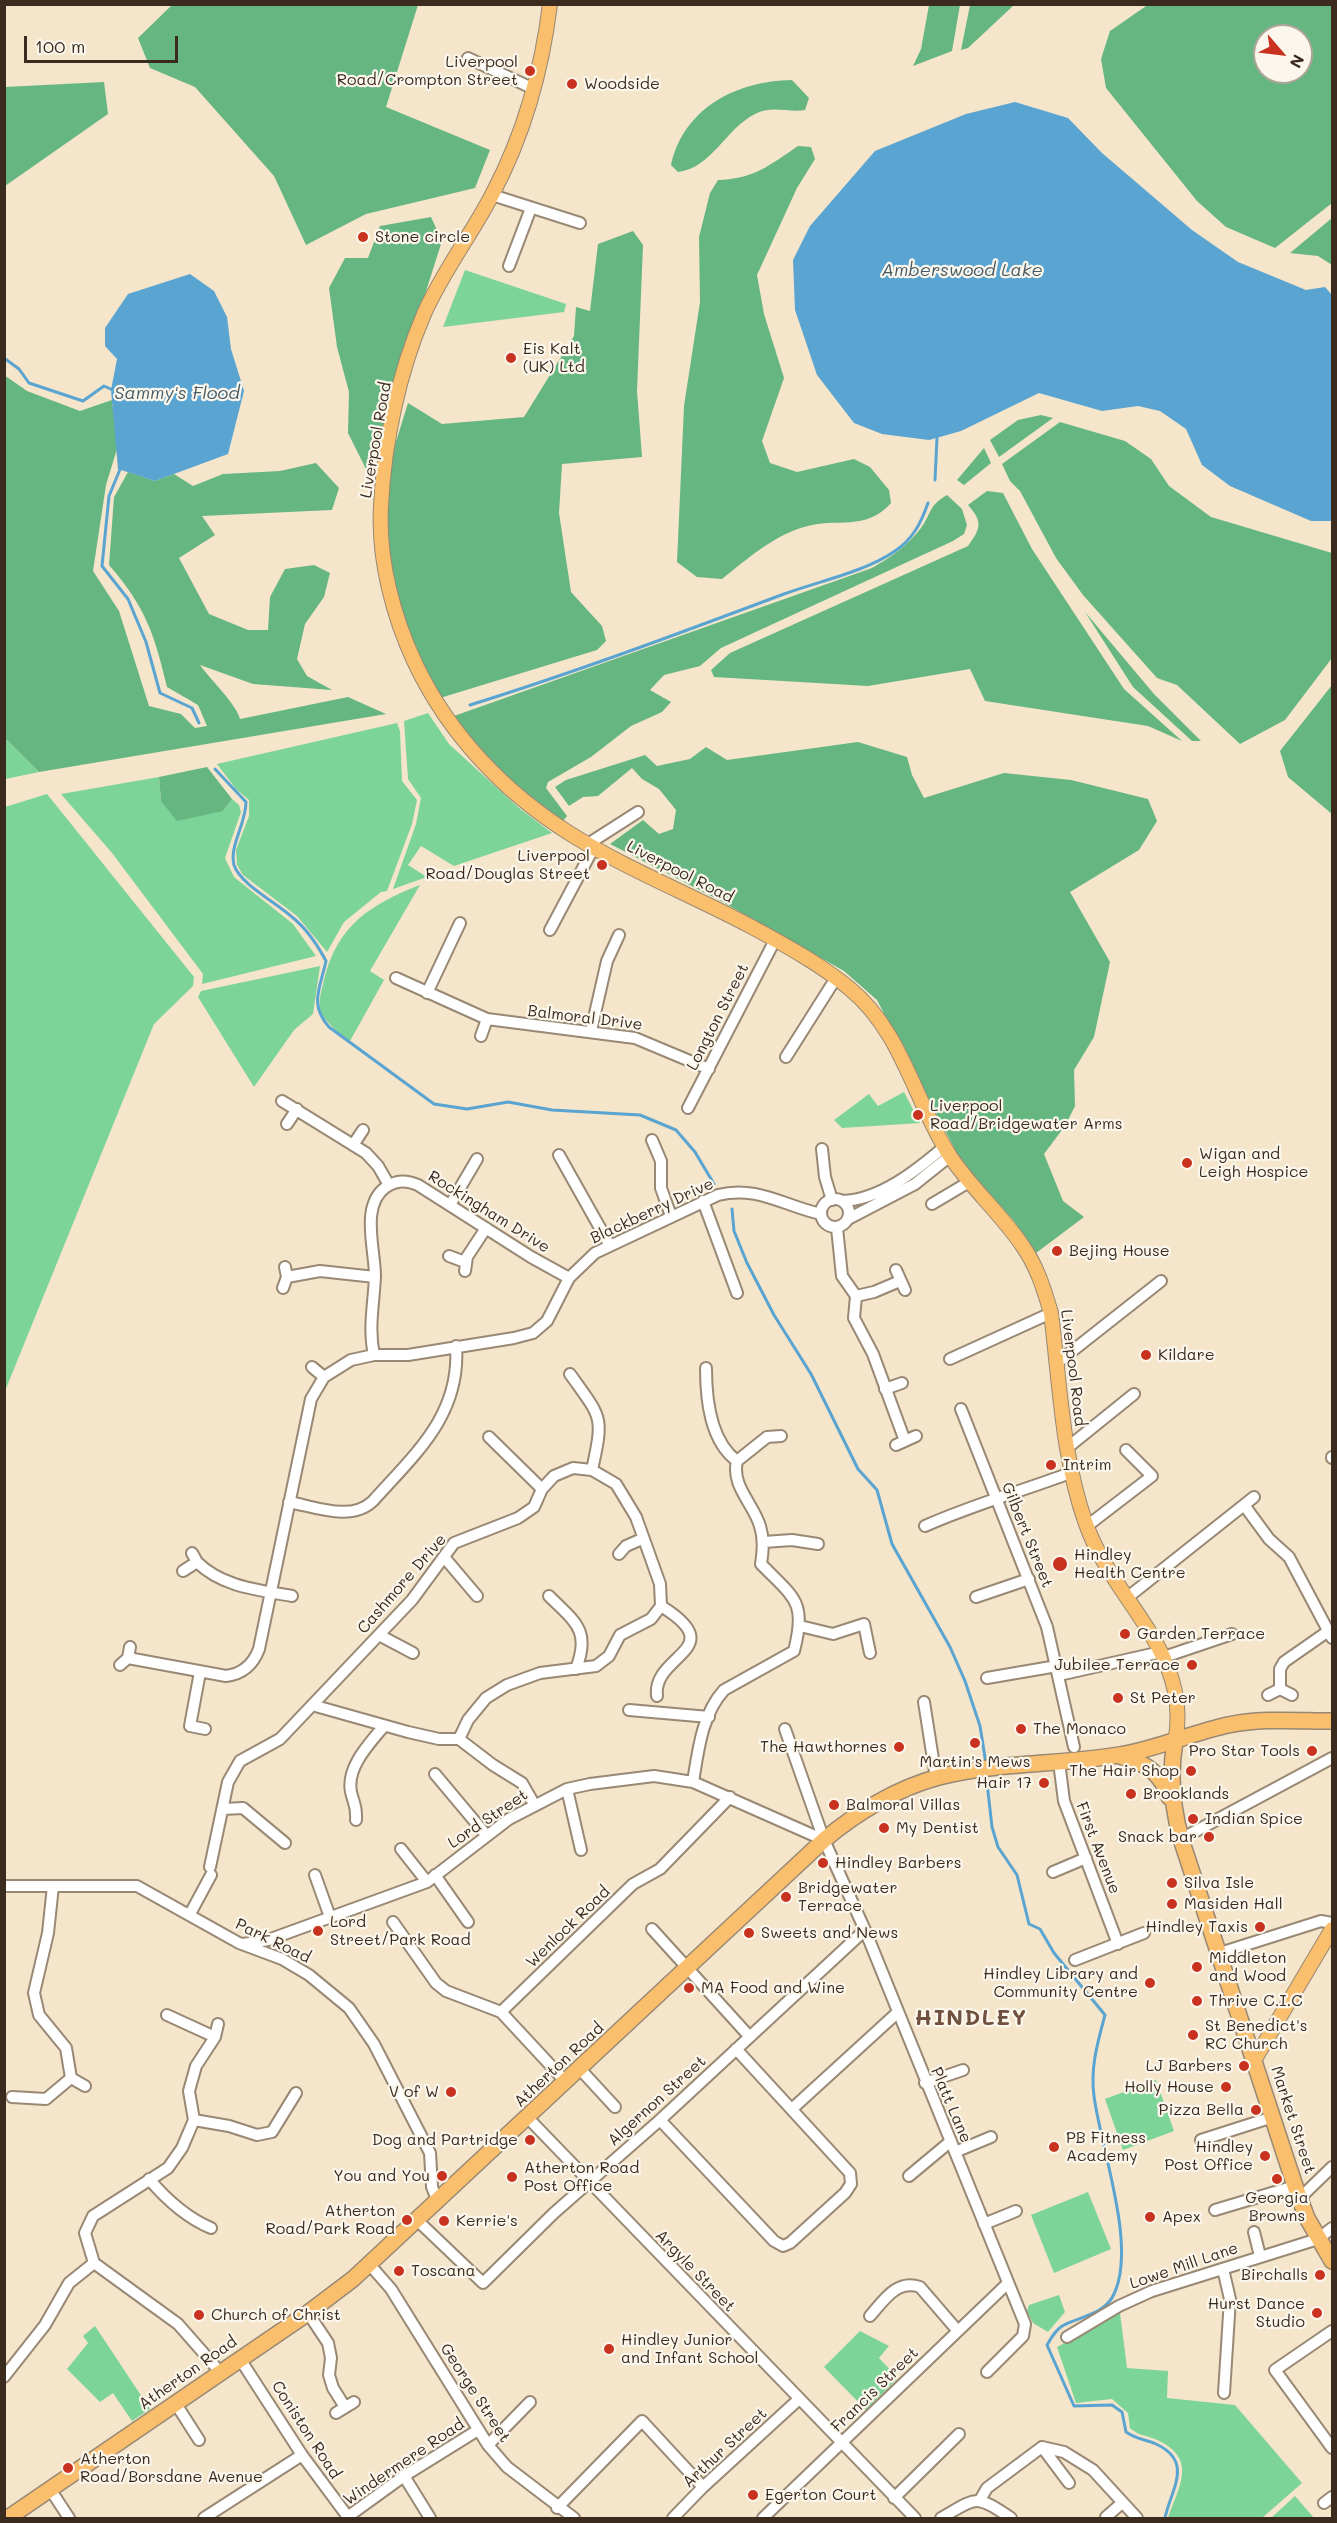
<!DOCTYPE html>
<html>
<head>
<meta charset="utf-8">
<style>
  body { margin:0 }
  #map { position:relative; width:1337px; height:2523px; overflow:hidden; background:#f4e5cb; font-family:Mali,sans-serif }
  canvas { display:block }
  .frame { position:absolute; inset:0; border:6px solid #3b2a1e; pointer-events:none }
  .north { position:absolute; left:1253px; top:24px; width:60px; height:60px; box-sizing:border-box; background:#fbf7ec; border:2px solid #aea59a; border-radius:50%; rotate:118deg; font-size:16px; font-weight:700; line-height:24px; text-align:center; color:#3b2a1e }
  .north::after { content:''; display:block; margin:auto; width:21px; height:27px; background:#c8321e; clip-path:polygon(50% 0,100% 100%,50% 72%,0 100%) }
  .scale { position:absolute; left:24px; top:36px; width:154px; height:27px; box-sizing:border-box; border:3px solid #3b2a1e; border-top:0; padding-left:8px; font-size:18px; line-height:21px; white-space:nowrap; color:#3b2a1e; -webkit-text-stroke:4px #fbf7ec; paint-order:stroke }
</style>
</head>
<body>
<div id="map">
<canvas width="1337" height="2523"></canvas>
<div class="frame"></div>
<div class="north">N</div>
<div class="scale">100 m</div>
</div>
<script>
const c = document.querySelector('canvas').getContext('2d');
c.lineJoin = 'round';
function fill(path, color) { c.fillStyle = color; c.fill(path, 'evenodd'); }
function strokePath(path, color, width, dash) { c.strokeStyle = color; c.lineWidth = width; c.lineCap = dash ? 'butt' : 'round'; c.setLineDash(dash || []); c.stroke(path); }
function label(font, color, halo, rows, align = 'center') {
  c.font = font + ' Mali,sans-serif'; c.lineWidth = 4.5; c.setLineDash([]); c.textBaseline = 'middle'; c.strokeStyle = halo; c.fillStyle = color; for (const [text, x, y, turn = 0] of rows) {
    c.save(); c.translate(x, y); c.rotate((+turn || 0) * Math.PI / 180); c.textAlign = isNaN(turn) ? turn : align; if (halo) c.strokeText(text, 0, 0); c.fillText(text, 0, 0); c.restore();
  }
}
const green = new Path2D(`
  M465,270L566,304L564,312L443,327Z
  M428,713L449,744L519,808L552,833L454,866L421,846L408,865L427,877L393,889L416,824L421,798L408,779L404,721Z
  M397,723L400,731L402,781L417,800L412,824L387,891L381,892L344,922L327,952L297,916L243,875L237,865L236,850L249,816V800L236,789L217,764Z
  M5,738L39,772L5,779Z
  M159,777L161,801L223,811L232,799L239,805L241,812L225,858L234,877L293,924L316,956L202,984L203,974L112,853L61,794Z
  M47,794L194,977L193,986L154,1024L5,1391V807Z
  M420,885L370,971L384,980L350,1041C341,1034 326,1024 321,1012C317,1002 322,990 324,980C337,925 371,904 420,885Z
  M320,966L313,1014L294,1030L254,1087L198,997L201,991Z
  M904,1092L920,1123L842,1128L834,1120L869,1094L878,1106Z
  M1156,2080L1174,2131L1123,2150L1105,2099Z
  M1088,2192L1111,2249L1054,2273L1031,2215Z
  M1059,2295L1065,2312L1048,2332L1033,2323L1027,2311L1029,2305Z
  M1120,2313L1127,2368L1168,2371L1167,2398L1235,2405L1302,2483L1262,2518H1168C1179,2486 1199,2458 1155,2439C1145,2435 1139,2436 1130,2428L1128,2413L1112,2399L1076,2403L1057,2347Z
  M95,2326L150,2409L132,2421L113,2393L100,2402L67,2369L88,2343L83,2336Z
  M860,2331L889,2346L879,2358L898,2378L866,2410L824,2367Z
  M1295,2496L1314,2518H1271Z`);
const forest = new Path2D(`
  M173,4L418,5L386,107L490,150L475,188L366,214L306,245L274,176L195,87L150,68L138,38Z
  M1149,4L1332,5V203L1275,248L1226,227L1197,201L1106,88L1101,59L1110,31ZM1265,36H1301V72H1265Z
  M929,5H960L952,51L913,66L921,49Z
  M970,5H1014L968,48L961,50Z
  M792,80L809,98L805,110C788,113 772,105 755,114C725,129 712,168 678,172L671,165C684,108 736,81 792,80Z
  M104,82L108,114L5,186V87Z
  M798,146L811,147L815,159L797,188L757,275L764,314L784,378L762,441L770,463L797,472L854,459L870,467L889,490L891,503C865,532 837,517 804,527C773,536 747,559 722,579L697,577L677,562L684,406L700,302L699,237L710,193L718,180C754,179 770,165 798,146Z
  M431,217L442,241L368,473L348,433L349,392L337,347L329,288L345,258H368L380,226Z
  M1332,218V265L1318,256L1290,253Z
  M633,231L643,245L637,391L642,457L562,464L559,513L571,592L602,626L606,641L597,650L440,698L413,645L391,588L385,515L394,448L408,403L442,424L524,417L574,336L576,307L590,311L598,244Z
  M4,375L27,391L80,411L112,400L117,449L106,485L93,571L119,611L149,706L181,714L195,728L207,726L198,705L167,687C154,633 146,608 109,565L114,497L128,472L155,481L174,474L193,486L223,474L280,471L316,463L339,488L332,510L202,516L215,535L179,558L209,614L248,630H268L270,597L285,569L314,565L330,573L324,597L305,624L297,659L307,676L332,690L253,684L200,665C210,679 237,705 240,719L348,697L386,714L39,772L5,738Z
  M1041,415L1053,418L999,457L990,440L1018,420Z
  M1060,422L1125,441L1151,459L1169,486L1211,517L1332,553V658L1285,720L1240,744L1177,685L1157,678L1083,595L1056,558L1020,491L1010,481L1002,464Z
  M984,448L991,463L964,485L957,480Z
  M987,491L1003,493L1032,549L1124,689L1182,741L1148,726L985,701L970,669L868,686L714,677L711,670L730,653L968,546C981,528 983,522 968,505Z
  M947,495L962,509L967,525L964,534L953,541L721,648L700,666L664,675L650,690L671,702L662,712L631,726L591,757L548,782L546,788L567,816L563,821C523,794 481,756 454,716L872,568C891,557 907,546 921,528C932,513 928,506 947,495Z
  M1085,612L1154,694L1201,741H1192L1133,687Z
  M1332,685V814L1288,777L1280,751Z
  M858,742L907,757L912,775L924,798L1004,773L1071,780L1148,799L1157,821L1139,850L1070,892L1110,962L1094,1037L1074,1070L1075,1106L1065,1126L1044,1154L1063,1201L1084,1217L1036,1253L1014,1221L961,1161L877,1000L844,971L719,900L610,844L643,820L659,834L673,829L676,810L659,789L642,779L632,768L598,796L583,797L569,806L555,787L566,780L645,755L657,766L690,759L706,747L727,760Z
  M207,767L232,799L223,811L177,821L161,801L159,777Z`);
const water = new Path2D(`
  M1015,102L1068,118L1102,153L1192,230L1238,262L1306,290L1325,287L1332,295V521H1311L1230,486L1202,465L1186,429L1160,411L1138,406L1102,411L1039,393L961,431L929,440L882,434L854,423L817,375L795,310L793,260L810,226L875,151L966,114Z
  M190,274L214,291L227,317L231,349L244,391L228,454L155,481L118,469L111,390L117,359L105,346V328L128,294Z`);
const stream = new Path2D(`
  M4,358L19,369L29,383L83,401L104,386L115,391
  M121,467L109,496L102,566L128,599L146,642L160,693L192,708L199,723
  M935,480L937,438
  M470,705C576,672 680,633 784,594C819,581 865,572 895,551C913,539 921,523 928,503
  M215,769L246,802C246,824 229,846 234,865C240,884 277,903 292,917C306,928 318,946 326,961C320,989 309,1004 329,1027L434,1104L467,1109L508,1102L552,1110L640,1115L676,1130L695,1152L714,1184
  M732,1209L734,1231L747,1263L774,1315L811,1374L858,1469L877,1490L892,1544L950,1647L965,1681L980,1726L986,1764
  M986,1774L992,1827L998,1847L1017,1875L1029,1924L1040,1929L1054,1953L1105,2015C1098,2041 1090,2068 1094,2096C1101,2150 1137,2245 1114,2294C1105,2314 1082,2316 1064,2325C1056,2329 1051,2338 1047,2345L1074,2406L1112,2405L1122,2412L1126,2432C1138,2440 1145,2439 1156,2444C1195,2462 1170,2491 1165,2518`);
const minor = new Path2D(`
  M468,58L534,89
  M492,195L580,223
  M509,266L531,208
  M588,844L638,812
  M550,930L594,847
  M396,978L487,1019L635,1038L709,1069
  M427,993L460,923
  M591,1031L607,961L619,935
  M481,1036L487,1019
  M786,1057L836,978
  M282,1101L366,1153L378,1166L389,1185
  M688,1108L775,940
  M287,1124L297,1109
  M652,1140L661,1161V1188L671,1216
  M353,1145L363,1130
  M822,1149L825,1177L832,1200
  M559,1155L609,1244
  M821 1213a14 14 0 1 1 28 0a14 14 0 1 1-28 0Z
  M703,1201L737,1293
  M842,1201C880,1200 917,1170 944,1147
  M932,1204L969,1182
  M450,1205L477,1159
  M848,1219L915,1184L950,1156
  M837,1228L842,1276L856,1296L854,1318L873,1354L905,1441
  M449,1256L465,1262
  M896,1270L905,1290
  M465,1271L467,1257L486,1228
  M287,1277L320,1271L375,1277
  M283,1288L287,1277L285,1267
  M856,1296L874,1292L900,1281
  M374,1355C368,1328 374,1303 375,1276C375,1249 360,1205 386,1187C397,1180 406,1180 418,1185L531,1257L569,1278
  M950,1359L1051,1313
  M1057,1363L1161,1281
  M312,1367L324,1377
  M570,1374C602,1419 604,1415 592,1470
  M885,1389L902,1383
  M961,1409L1047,1627L1074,1747
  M489,1437L542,1489
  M896,1445L916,1436
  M1067,1448L1134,1394
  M1332,1457V1458
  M737,1461L767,1437L781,1436
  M289,1502C316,1507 351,1522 373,1501C415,1454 461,1415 456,1346
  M1244,1505L1254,1497
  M925,1526C972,1505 1022,1491 1070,1473
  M1087,1526L1152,1476L1126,1450
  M764,1542L792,1540L818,1544
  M619,1554L626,1546L642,1539
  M444,1557L477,1596
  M197,1562C222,1587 259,1590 292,1596
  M183,1571L197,1562L192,1553
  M549,1596C575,1622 591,1630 576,1669
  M976,1597L1029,1579
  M1128,1597L1244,1505L1269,1539L1289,1557L1332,1638
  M800,1626L833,1634L864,1624L870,1653
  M379,1635L413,1653
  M1164,1657L1232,1634
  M128,1658L226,1676C242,1674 253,1665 259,1649L311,1399L324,1377L351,1360L374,1355H408L514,1338L533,1333L547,1321L569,1278L595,1253L718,1195C757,1185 784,1206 821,1214
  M120,1665L128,1658L130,1647
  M200,1672L190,1726L205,1729
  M1059,1675L1161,1652
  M987,1678L1057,1666
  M1280,1689V1669L1284,1662L1327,1632
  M1268,1695L1280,1689L1292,1695
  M657,1696C652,1654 732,1650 661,1606
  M924,1702L936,1778
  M312,1705L408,1732L439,1739H459L493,1765L522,1783L534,1804
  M629,1710L709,1717
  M785,1729L824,1840L865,1930L1025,2324L1023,2336L987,2372
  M459,1739L468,1720L486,1698L507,1685L540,1673L596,1666L609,1656L620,1635L651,1619L661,1606
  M1059,1762L1064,1801L1118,1944
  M435,1774L487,1836
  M693,1782C698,1751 702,1714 724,1690L794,1651C807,1601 794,1598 761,1564C763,1550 764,1539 760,1526C753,1503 731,1486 737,1461C710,1441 706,1400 706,1368
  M567,1789L581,1850
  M223,1809L243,1808L285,1843
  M356,1820C357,1806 354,1805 351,1792C346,1767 370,1743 384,1726
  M1181,1839L1332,1758
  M401,1849L427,1882
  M210,1867L228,1782L240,1761L280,1739L412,1600L454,1543L518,1518L534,1507L542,1489L554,1476L573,1468L592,1470L616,1484L636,1517L660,1584L661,1606
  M1053,1872L1086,1858
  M315,1875L330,1917
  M435,1875L468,1922
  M4,1886H137L239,1943L282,1959L309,1975L349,2008L374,2044L430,2153L432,2187L438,2202
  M190,1914L211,1875
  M393,1922L436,1983L446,1991L501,2012L566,2082
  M652,1929L749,2036
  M243,1944L268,1940L427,1882L509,1819L567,1789L590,1784L654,1776L693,1782L824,1840
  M1220,1953L1321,1921L1332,1923
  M1075,1960L1144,1933
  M501,2012L633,1884L660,1869L730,1797
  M167,2015L215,2037L218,2024
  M215,2037L196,2066L189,2091L194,2120L182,2148L168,2168L93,2216L85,2233L94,2263L178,2324L221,2373
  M580,2069L615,2107
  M71,2078L85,2086
  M925,2083L963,2070
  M12,2097L46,2099L71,2078L66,2048L39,2015L34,1993L48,1933L53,1886
  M793,2108L897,2013
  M528,2118L915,2518
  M194,2120L229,2126L257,2135L272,2132L296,2093
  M660,2120L774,2241L783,2246L790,2243L845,2193L851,2184L850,2173L736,2049
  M1201,2140L1273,2117
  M955,2152L991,2137
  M909,2176L951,2141
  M149,2179C166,2199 187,2218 211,2228
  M1300,2198L1332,2167
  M1215,2210L1295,2186
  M418,2221L483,2283L554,2213L660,2120L865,1930
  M984,2224L1016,2211
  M1254,2232L1260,2256
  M370,2265L391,2289L488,2445L507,2467L574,2518
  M1223,2269L1230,2299L1224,2393
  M308,2313L328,2343L331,2358L329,2375L333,2388L345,2407
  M870,2316C884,2300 897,2279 920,2287L957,2330
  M1332,2331L1275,2370L1332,2448
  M1067,2337L1119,2306L1152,2291L1318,2239L1332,2228
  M240,2359L302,2455L348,2517
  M4,2377L45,2325L69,2283L94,2263
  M176,2404L199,2440
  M336,2413L354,2402
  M488,2445L530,2402
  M1042,2447L1064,2452L1093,2470L1137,2518
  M1042,2447L1069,2483
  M404,2476L430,2518
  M50,2489L69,2518
  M894,2498L959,2434
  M980,2500L987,2488L1042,2447
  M1324,2503L1332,2497
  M557,2508L642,2421L703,2487
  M1106,2517L1122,2503
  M204,2518L302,2455
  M346,2518L404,2476L478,2430
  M673,2518L703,2487L798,2400
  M763,2518L1007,2284
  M941,2518C978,2497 975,2494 1011,2518`);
const major = new Path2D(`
  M550,4C542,70 524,134 493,193C472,234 443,271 424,314C399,372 384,442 381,506C378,559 393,617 416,665C449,734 504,792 569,833C626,869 692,895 752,927C785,945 820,964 849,988C903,1032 914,1101 950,1156C971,1188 1001,1214 1022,1245C1037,1266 1044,1289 1051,1313C1060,1384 1062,1457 1086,1524C1113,1601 1193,1653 1175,1742
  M1255,2059L1332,1929`);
const highway = new Path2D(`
  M1175,1742C1169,1775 1172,1806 1181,1839L1295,2186L1307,2218L1332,2261
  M1122,1757C1145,1762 1162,1774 1169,1797
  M8,2518L308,2313L353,2279L824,1840C856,1813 897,1788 939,1777C997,1762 1060,1765 1119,1755C1157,1749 1191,1733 1228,1725C1262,1718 1298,1721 1332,1721`);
const markers = [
  [530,71,6,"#c8321e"],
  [572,84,6,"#c8321e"],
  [363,237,6,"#c8321e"],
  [511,358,6,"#c8321e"],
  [602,865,6,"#c8321e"],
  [918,1115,6,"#c8321e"],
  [1187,1163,6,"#c8321e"],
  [1057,1251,6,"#c8321e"],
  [1146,1355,6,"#c8321e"],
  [1051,1465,6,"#c8321e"],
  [1060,1564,8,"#c8321e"],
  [1125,1634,6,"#c8321e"],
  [1192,1665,6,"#c8321e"],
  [1118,1698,6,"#c8321e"],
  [1021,1729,6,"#c8321e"],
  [975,1743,6,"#c8321e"],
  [899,1747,6,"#c8321e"],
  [1312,1751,6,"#c8321e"],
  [1191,1771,6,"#c8321e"],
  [1044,1783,6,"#c8321e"],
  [1131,1794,6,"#c8321e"],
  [834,1805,6,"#c8321e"],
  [1193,1819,6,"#c8321e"],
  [884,1828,6,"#c8321e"],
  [1209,1837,6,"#c8321e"],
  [823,1863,6,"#c8321e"],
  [1172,1883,6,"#c8321e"],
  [786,1897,6,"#c8321e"],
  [1172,1904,6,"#c8321e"],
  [1260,1927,6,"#c8321e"],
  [318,1931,6,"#c8321e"],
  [749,1933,6,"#c8321e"],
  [1197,1967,6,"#c8321e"],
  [1150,1983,6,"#c8321e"],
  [689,1988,6,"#c8321e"],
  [1197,2001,6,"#c8321e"],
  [1193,2035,6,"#c8321e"],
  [1244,2066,6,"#c8321e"],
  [1226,2087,6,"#c8321e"],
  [451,2092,6,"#c8321e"],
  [1256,2110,6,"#c8321e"],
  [530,2140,6,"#c8321e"],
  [1054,2147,6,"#c8321e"],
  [1265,2156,6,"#c8321e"],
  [442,2176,6,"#c8321e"],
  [512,2177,6,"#c8321e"],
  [1277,2179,6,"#c8321e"],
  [1150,2217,6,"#c8321e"],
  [407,2220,6,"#c8321e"],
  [444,2221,6,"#c8321e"],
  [399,2271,6,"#c8321e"],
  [1320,2275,6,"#c8321e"],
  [1317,2313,6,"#c8321e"],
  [199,2315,6,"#c8321e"],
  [609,2349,6,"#c8321e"],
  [68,2468,6,"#c8321e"],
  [753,2495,6,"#c8321e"]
];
const poiNames = [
  ["Liverpool",518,62,"right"],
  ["Road/Crompton Street",518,80,"right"],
  ["Woodside",584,84],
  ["Stone circle",375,237],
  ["Eis Kalt",523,349],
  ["(UK) Ltd",523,367],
  ["Liverpool",590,856,"right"],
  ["Road/Douglas Street",590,874,"right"],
  ["Liverpool",930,1106],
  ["Road/Bridgewater Arms",930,1124],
  ["Wigan and",1199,1154],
  ["Leigh Hospice",1199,1172],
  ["Bejing House",1069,1251],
  ["Kildare",1158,1355],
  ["Intrim",1063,1465],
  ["Hindley",1074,1555],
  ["Health Centre",1074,1573],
  ["Garden Terrace",1137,1634],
  ["Jubilee Terrace",1180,1665,"right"],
  ["St Peter",1130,1698],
  ["The Monaco",1033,1729],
  ["The Hawthornes",887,1747,"right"],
  ["Pro Star Tools",1300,1751,"right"],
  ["Martin's Mews",975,1762,"center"],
  ["The Hair Shop",1179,1771,"right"],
  ["Hair 17",1032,1783,"right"],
  ["Brooklands",1143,1794],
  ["Balmoral Villas",846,1805],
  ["Indian Spice",1205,1819],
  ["My Dentist",896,1828],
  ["Snack bar",1197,1837,"right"],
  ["Hindley Barbers",835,1863],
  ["Silva Isle",1184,1883],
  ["Bridgewater",798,1888],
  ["Terrace",798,1906],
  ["Masiden Hall",1184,1904],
  ["Lord",330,1922],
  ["Street/Park Road",330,1940],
  ["Hindley Taxis",1248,1927,"right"],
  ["Sweets and News",761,1933],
  ["Middleton",1209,1958],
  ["and Wood",1209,1976],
  ["Hindley Library and",1138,1974,"right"],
  ["Community Centre",1138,1992,"right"],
  ["MA Food and Wine",701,1988],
  ["Thrive C.I.C",1209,2001],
  ["St Benedict's",1205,2026],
  ["RC Church",1205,2044],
  ["LJ Barbers",1232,2066,"right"],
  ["Holly House",1214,2087,"right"],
  ["V of W",439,2092,"right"],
  ["Pizza Bella",1244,2110,"right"],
  ["PB Fitness",1066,2138],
  ["Academy",1066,2156],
  ["Dog and Partridge",518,2140,"right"],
  ["Hindley",1253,2147,"right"],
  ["Post Office",1253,2165,"right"],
  ["Atherton Road",524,2168],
  ["Post Office",524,2186],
  ["You and You",430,2176,"right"],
  ["Georgia",1277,2198,"center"],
  ["Browns",1277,2216,"center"],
  ["Atherton",395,2211,"right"],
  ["Road/Park Road",395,2229,"right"],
  ["Apex",1162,2217],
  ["Kerrie's",456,2221],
  ["Toscana",411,2271],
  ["Birchalls",1308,2275,"right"],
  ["Hurst Dance",1305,2304,"right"],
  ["Studio",1305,2322,"right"],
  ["Church of Christ",211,2315],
  ["Hindley Junior",621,2340],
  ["and Infant School",621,2358],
  ["Atherton",80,2459],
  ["Road/Borsdane Avenue",80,2477],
  ["Egerton Court",765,2495]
];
const streetNames = [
  ["Liverpool Road",376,440,-80],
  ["Liverpool Road",680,872,27],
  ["Longton Street",718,1017,-63],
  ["Balmoral Drive",585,1018,7],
  ["Blackberry Drive",652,1211,-25],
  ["Rockingham Drive",489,1212,32],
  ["Liverpool Road",1073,1368,83],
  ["Gilbert Street",1027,1535,68],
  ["Cashmore Drive",402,1584,-49],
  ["Lord Street",488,1819,-34],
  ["First Avenue",1098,1848,69],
  ["Wenlock Road",568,1927,-44],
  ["Park Road",273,1941,26],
  ["Atherton Road",559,2065,-43],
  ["Algernon Street",657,2101,-42],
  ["Platt Lane",951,2105,67],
  ["Market Street",1293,2120,72],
  ["Lowe Mill Lane",1184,2266,-19],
  ["Argyle Street",695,2271,46],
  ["Atherton Road",188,2373,-35],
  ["Francis Street",875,2390,-44],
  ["George Street",475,2393,57],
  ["Coniston Road",306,2430,57],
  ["Arthur Street",725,2448,-43],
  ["Windermere Road",404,2462,-34]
];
const waterNames = [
  ["Amberswood Lake",962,270],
  ["Sammy's Flood",177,393]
];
const districtNames = [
  ["HINDLEY",971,2018]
];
fill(green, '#7dd499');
fill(forest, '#66b681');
fill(water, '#59a4d1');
strokePath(stream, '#59a4d1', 3);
strokePath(minor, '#988874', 14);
strokePath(major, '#988874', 16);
strokePath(highway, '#988874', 18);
strokePath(minor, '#fff', 10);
strokePath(major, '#f9bf6d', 14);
strokePath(highway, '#f9bf6d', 15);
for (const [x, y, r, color] of markers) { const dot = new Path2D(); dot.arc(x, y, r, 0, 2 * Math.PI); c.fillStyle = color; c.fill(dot); strokePath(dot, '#fbf7ec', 2); }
label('16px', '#3b2a1e', '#fbf7ec', poiNames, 'left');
label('16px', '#3b2a1e', '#fbf7ec', streetNames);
label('italic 18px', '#475b66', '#fbf7ec', waterNames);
c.letterSpacing = '1.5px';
label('bold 22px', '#70503f', '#fbf7ec', districtNames);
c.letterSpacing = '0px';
</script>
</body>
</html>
